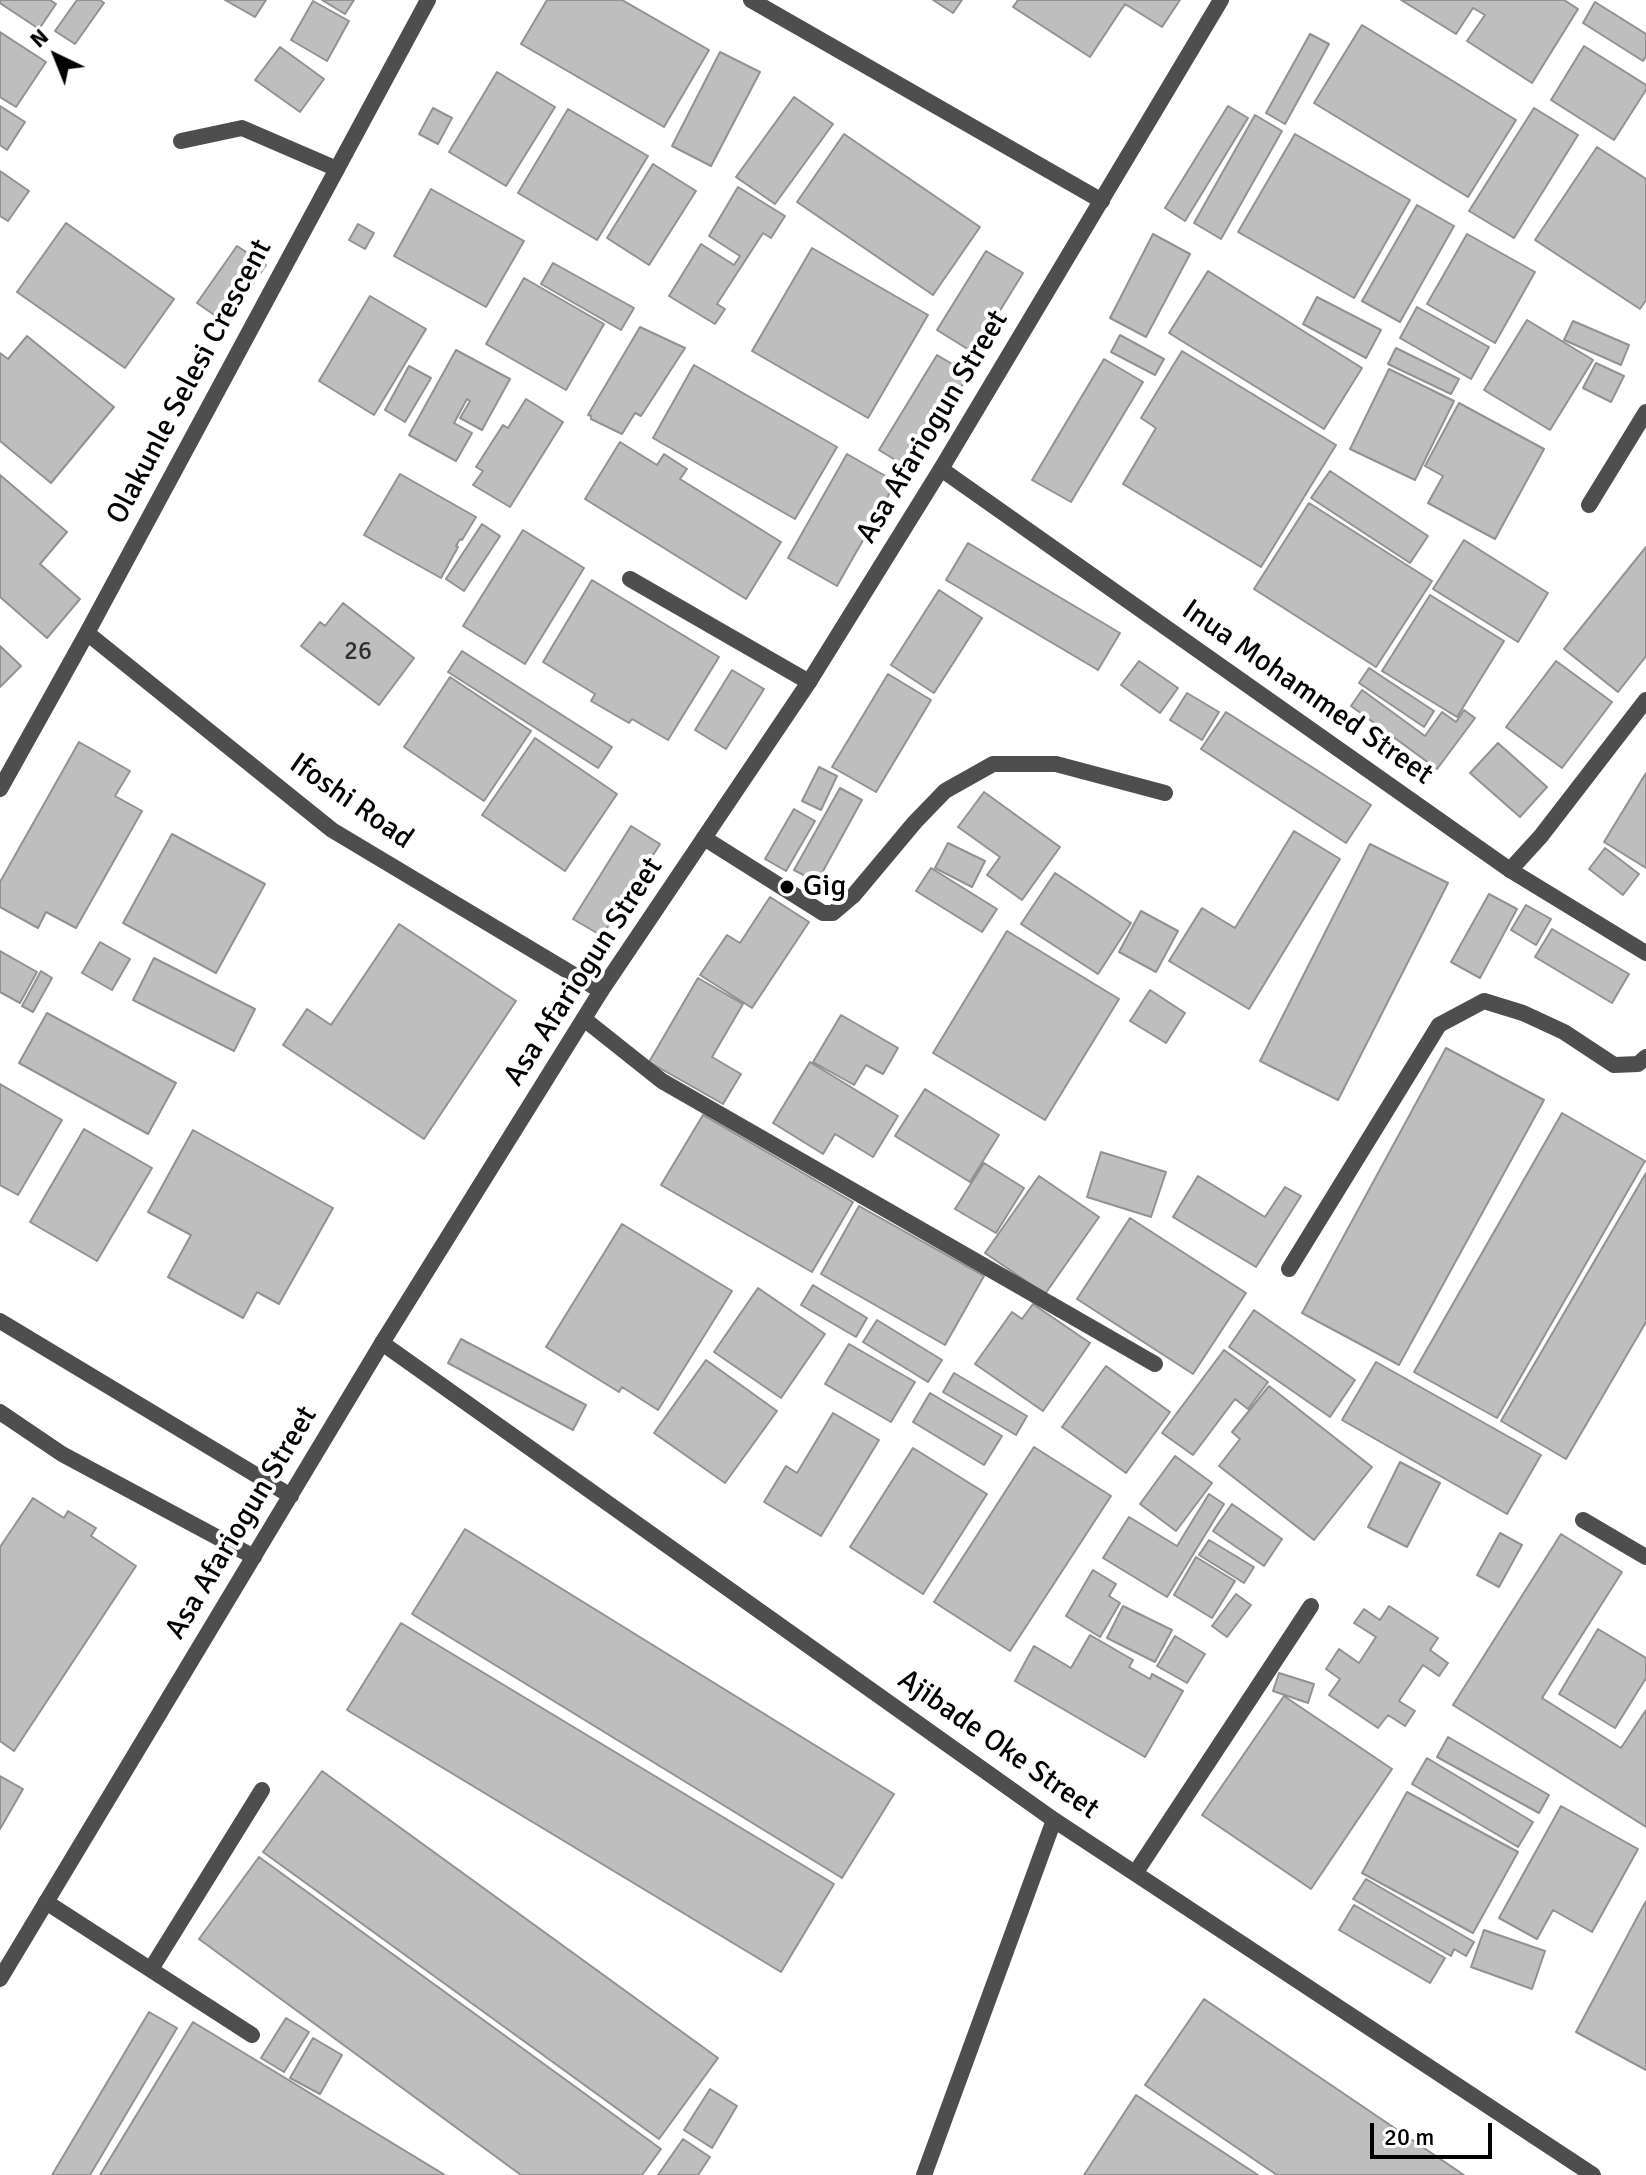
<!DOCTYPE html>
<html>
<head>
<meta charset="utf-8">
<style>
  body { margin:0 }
  #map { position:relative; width:1646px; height:2175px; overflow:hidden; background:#fff; font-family:Signika,sans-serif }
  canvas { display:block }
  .north { position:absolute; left:16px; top:16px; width:80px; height:80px; -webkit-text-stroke:6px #fff; paint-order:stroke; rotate:317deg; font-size:22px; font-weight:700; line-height:32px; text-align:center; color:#000 }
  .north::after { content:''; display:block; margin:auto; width:28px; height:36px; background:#000; clip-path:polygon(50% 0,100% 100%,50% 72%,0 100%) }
  .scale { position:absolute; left:1370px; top:2123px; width:122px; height:36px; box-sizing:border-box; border:4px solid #000; border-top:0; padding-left:10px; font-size:24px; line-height:28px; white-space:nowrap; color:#000; -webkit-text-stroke:6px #fff; paint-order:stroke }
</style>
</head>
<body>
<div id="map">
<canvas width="1646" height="2175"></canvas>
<div class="north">N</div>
<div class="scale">20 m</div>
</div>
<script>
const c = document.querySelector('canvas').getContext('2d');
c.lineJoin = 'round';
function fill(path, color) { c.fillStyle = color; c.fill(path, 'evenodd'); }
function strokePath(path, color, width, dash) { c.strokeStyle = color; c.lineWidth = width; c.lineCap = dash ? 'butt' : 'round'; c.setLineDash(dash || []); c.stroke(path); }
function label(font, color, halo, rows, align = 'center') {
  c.font = font + ' Signika,sans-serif'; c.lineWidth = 8; c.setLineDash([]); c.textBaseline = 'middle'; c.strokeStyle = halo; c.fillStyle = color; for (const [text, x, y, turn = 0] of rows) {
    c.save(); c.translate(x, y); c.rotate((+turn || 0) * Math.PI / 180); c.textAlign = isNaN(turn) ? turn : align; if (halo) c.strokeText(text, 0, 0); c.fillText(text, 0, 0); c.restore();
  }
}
const building = new Path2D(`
  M0,0H50L56,4L39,29L0,3Z
  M77,0H100L104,3L75,44L55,31Z
  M225,0H266L255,17Z
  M322,0H354L345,14Z
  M547,0H622L709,50L664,127L521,44Z
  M933,0H962L953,13Z
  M1018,0H1180L1162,27L1125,4L1090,57L1013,7Z
  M1401,0H1564L1578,9L1532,83L1467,41L1485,15L1473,8L1456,34Z
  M313,1L349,21L327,61L291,40Z
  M1595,2L1646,34V56L1643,61L1583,23Z
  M1362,25L1516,120L1468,197L1314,103Z
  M0,32L46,62L16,107L0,97Z
  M1310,34L1329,44L1285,124L1266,113Z
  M1584,46L1646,85V90L1614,140L1551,100Z
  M280,47L324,79L300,112L255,80Z
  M720,52L760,72L711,166L672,146Z
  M497,72L555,107L506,186L449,152Z
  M794,97L833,124L775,204L736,177Z
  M0,106L25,122L7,150L0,145Z
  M1228,106L1248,118L1185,221L1165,208Z
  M433,108L452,118L438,144L419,134Z
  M1534,108L1578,135L1514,238L1469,211Z
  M568,109L648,156L597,240L518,193Z
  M1255,115L1282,131L1221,239L1194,223Z
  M844,134L980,227L933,295L797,202Z
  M1295,134L1410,200L1354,298L1238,232Z
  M1597,147L1646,179V300L1640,309L1535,240Z
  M653,164L696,191L649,265L607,238Z
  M0,171L29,191L8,221L0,216Z
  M738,187L785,216L771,238L763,233L717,304L725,309L715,324L669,296L701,244L734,265L740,256L709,236Z
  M431,189L524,241L486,307L394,256Z
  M1417,205L1454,226L1400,322L1362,301Z
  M66,223L174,299L125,368L17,292Z
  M358,224L374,233L365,249L349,240Z
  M1153,234L1190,254L1146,337L1110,318Z
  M1467,234L1535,272L1495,343L1427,304Z
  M237,246L266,265L226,323L197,303Z
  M812,248L928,315L868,418L752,351Z
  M986,251L1023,273L974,353L937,330Z
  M553,263L634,308L621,330L541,284Z
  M1208,271L1362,368L1324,429L1169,333Z
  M524,278L604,324L566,390L486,344Z
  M370,296L426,329L374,415L319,381Z
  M1317,297L1381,330L1366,358L1303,324Z
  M1417,307L1489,347L1471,379L1400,338Z
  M1527,320L1593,360L1550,430L1484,390Z
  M1573,321L1629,345L1621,365L1564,340Z
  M640,327L685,348L641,416L635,413L622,434L591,419V416L588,415Z
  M1120,335L1164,359L1155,375L1111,352Z
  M27,336L114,407L51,483L0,441V353L8,359Z
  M1396,348L1459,379L1451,394L1388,364Z
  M456,350L510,379L482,430L460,418L470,401L467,399L454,423L472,433L456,461L409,435Z
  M1182,351L1336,445L1261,567L1123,484L1156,428L1141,418Z
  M937,355L969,374L910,469L879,450Z
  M1104,359L1143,382L1071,502L1032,480Z
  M1596,363L1624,376L1611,402L1583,388Z
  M694,365L837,447L795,519L653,438Z
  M409,366L431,378L405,422L385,410Z
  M1389,369L1454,401L1415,480L1350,449Z
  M526,399L563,422L510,507L473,485L483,471L476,467L503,425L508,428Z
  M1459,403L1544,449L1495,539L1428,503L1443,476L1425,466Z
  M620,442L657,465L664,454L687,469L680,479L781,542L746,599L585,499Z
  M847,454L896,482L837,586L788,558Z
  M1330,471L1428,536L1410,563L1311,498Z
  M400,474L476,517L462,540L460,539L456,546L458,547L441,578L364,535Z
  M0,475L67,532L40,564L80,599L47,638L0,597Z
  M1309,503L1432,581L1376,667L1254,589Z
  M482,524L500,536L464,591L446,579Z
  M523,530L584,568L525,664L463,626Z
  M1464,540L1548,593L1518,642L1433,589Z
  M968,543L1120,633L1098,670L946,580Z
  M1646,547V656L1618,692L1564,649Z
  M592,580L719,657L668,740L632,719L629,723L591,701L595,694L543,662Z
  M939,590L982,618L934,693L891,665Z
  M1430,595L1504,641L1457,717L1382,671Z
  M343,603L414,658L379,705L301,646L320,622L325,626Z
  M0,646L21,666L0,687Z
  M462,651L612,747L598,768L448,672Z
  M1139,661L1178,688L1160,713L1121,685Z
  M1556,661L1612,702L1562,768L1506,727Z
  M1369,668L1434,711L1424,727L1359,683Z
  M732,670L764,689L726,749L695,730Z
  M888,674L931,700L876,792L832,767Z
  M450,677L531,731L484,801L404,747Z
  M1362,690L1425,736L1442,712L1456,722L1464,710L1475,718L1437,769L1351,706Z
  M1187,693L1219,712L1202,740L1170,720Z
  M1226,712L1371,805L1346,843L1201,749Z
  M535,738L617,794L565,871L482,815Z
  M79,742L130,771L115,796L142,811L76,928L46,912L38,928L0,907V882Z
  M1498,743L1547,787L1520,817L1470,773Z
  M819,767L837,776L821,810L802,801Z
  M1646,773V868L1604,842Z
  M840,788L862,800L817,882L794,870Z
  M984,792L1060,847L1022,900L987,875L1000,857L958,827Z
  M794,809L815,821L786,871L765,859Z
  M631,826L660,844L602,936L573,919Z
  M1294,831L1340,859L1249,1009L1169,961L1202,908L1235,928Z
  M172,834L265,884L216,973L123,923Z
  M948,843L985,861L972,887L935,868Z
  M1370,844L1448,883L1338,1100L1260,1061Z
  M1605,848L1639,874L1623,895L1589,869Z
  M931,868L997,909L982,932L916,891Z
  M1055,873L1131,923L1098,974L1021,924Z
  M1489,894L1517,909L1480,978L1451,962Z
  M770,897L809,922L752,1008L700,975L727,935L740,943Z
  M1526,905L1551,919L1536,945L1511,930Z
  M1141,911L1178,931L1156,972L1119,952Z
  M399,924L516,1001L424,1139L283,1045L307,1009L331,1025Z
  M1552,929L1629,974L1612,1003L1535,957Z
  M1007,931L1119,999L1045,1120L933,1053Z
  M100,942L130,959L112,990L82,973Z
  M0,951L37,972L20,1003L0,992Z
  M154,958L255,1009L234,1051L133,1000Z
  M41,971L52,978L33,1012L22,1006Z
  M698,978L743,1004L712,1057L741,1074L723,1104L649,1062Z
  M1150,990L1185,1013L1166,1043L1130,1021Z
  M47,1013L176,1083L148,1134L19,1063Z
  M841,1015L898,1048L883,1074L866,1065L854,1085L813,1062Z
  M1446,1048L1544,1100L1399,1365L1302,1313Z
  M810,1062L898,1116L873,1157L835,1134L823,1154L773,1123Z
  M0,1084L62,1120L18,1195L0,1185Z
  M925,1089L999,1135L970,1182L895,1136Z
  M1562,1113L1645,1161L1497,1418L1414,1372Z
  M703,1115L853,1202L812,1272L661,1185Z
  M84,1129L152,1168L97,1261L30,1222Z
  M193,1130L333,1208L279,1304L257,1292L243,1318L168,1277L191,1235L148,1212Z
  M1101,1152L1166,1172L1151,1217L1087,1197Z
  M984,1163L1024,1188L996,1233L955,1209Z
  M1646,1173V1322L1566,1459L1501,1421Z
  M1039,1176L1099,1217L1045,1294L985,1253Z
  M1198,1176L1265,1217L1285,1187L1301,1196L1256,1267L1173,1217Z
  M859,1206L984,1276L945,1345L821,1274Z
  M1130,1218L1246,1293L1193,1374L1077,1299Z
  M622,1224L732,1291L658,1410L622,1387L619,1392L546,1347Z
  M813,1285L867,1318L856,1337L801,1305Z
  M758,1288L825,1334L781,1398L714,1352Z
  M1033,1304L1090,1343L1043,1411L975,1364L1012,1312L1022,1319Z
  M1254,1310L1355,1380L1330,1417L1229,1347Z
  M877,1320L942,1360L928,1382L863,1342Z
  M461,1339L586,1405L573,1430L448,1363Z
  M849,1344L915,1382L891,1422L825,1384Z
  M1224,1350L1268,1382L1248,1409L1235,1399L1193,1455L1162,1433Z
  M706,1360L777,1411L725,1483L654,1433Z
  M1376,1362L1541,1455L1507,1514L1342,1420Z
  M1106,1366L1170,1412L1126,1473L1062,1427Z
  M954,1373L1027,1416L1016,1435L943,1392Z
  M1269,1386L1372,1467L1314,1540L1219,1466L1240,1439L1232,1432Z
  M930,1393L1002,1436L984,1465L913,1422Z
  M833,1413L879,1440L821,1536L764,1502L786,1466L797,1473Z
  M1034,1447L1111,1496L1010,1651L934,1602Z
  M913,1448L987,1494L923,1594L850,1547Z
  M1175,1456L1212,1483L1176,1531L1140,1504Z
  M1400,1462L1440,1483L1407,1547L1368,1527Z
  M1209,1494L1224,1504L1167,1597L1103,1558L1129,1517L1177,1546Z
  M33,1498L64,1518L68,1511L96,1528L91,1536L136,1566L14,1751L0,1741V1547Z
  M1232,1504L1282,1539L1264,1566L1213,1531Z
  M465,1529L894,1794L842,1878L412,1614Z
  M1500,1533L1522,1545L1499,1587L1477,1575Z
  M1561,1534L1622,1572L1542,1698L1621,1748L1646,1710V1827L1453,1705Z
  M1209,1540L1254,1567L1244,1583L1199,1555Z
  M1196,1557L1235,1581L1212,1618L1174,1595Z
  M1093,1570L1116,1584L1109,1596L1120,1603L1100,1637L1066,1616Z
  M1236,1594L1251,1605L1227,1637L1212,1626Z
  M1123,1606L1172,1630L1155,1662L1107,1638Z
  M1389,1606L1438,1638L1430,1650L1448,1663L1439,1676L1423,1665L1399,1701L1415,1711L1405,1726L1388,1715L1378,1728L1329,1695L1340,1679L1326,1669L1339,1649L1359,1663L1376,1637L1354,1623L1364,1609L1380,1620Z
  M401,1623L834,1884L781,1972L347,1710Z
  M1598,1629L1646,1658V1678L1615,1728L1559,1694Z
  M1090,1635L1133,1660L1129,1667L1150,1679L1152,1674L1183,1691L1145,1757L1015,1681L1034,1646L1071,1668Z
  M1175,1636L1205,1654L1187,1683L1157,1666Z
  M1279,1673L1314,1684L1308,1703L1273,1691Z
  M1284,1696L1392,1769L1311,1889L1202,1815Z
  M1448,1737L1549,1795L1539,1813L1437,1757Z
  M1427,1758L1533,1822L1518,1847L1412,1784Z
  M322,1771L718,2058L659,2139L263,1852Z
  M0,1776L23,1789L0,1829Z
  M1407,1792L1518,1852L1473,1933L1362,1873Z
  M1561,1806L1638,1849L1592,1932L1553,1910L1537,1939L1499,1918Z
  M259,1857L661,2149L642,2175H521L199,1939Z
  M1366,1879L1474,1942L1466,1956L1454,1949L1451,1956L1353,1899Z
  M1646,1901V2070L1576,2032Z
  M1354,1905L1445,1958L1430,1983L1339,1930Z
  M1484,1930L1545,1951L1532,1989L1471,1967Z
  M1204,1999L1464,2175H1277L1145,2085Z
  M149,2012L177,2028L90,2175H52Z
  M286,2018L309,2032L284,2072L261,2058Z
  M193,2022L445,2175H100Z
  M313,2038L342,2055L320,2094L290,2078Z
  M710,2089L737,2106L712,2148L684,2130Z
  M1136,2095L1258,2175H1084Z
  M683,2139L710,2157L698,2175H658Z`);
const service = new Path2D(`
  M181,141L242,128L337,169
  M630,579L809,682
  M704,838L823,913H833L853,896L915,822L945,791L993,764H1056L1165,793
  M1510,870L1541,836L1646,700
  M584,1019L662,1081L1155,1364
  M1289,1269L1439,1025L1484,1001L1523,1013L1564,1032L1614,1065L1638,1064L1646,1057
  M1136,1872L1311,1606
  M46,1902L252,2035
  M151,1969L262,1790
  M924,2175L1054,1820`);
const minor = new Path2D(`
  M751,0L1102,201
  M941,469L1510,870L1646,953
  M1589,505L1646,412
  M87,633L332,830L601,991
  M0,789L87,633L428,0
  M382,1343L1054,1820L1593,2175
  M1583,1520L1646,1557`);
const tertiary = new Path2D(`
  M0,1321L291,1496
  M0,1412L62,1454L254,1557
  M0,1979L382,1343L601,991L809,682L941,469L1221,0`);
const markers = [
  [787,887,8,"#000"]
];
const numberNames = [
  ["26",358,652]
];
const streetNames = [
  ["Olakunle Selesi Crescent",190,382,-62],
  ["Asa Afariogun Street",933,427,-59],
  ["Inua Mohammed Street",1307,693,35],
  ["Ifoshi Road",351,802,35],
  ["Asa Afariogun Street",584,972,-57],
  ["Asa Afariogun Street",242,1523,-59],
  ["Ajibade Oke Street",998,1745,35]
];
const poiNames = [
  ["Gig",803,887]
];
fill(building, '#bebebe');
strokePath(building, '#929292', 2);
strokePath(service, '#4e4e4e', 16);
strokePath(minor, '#4e4e4e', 16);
strokePath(tertiary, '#4e4e4e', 16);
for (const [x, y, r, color] of markers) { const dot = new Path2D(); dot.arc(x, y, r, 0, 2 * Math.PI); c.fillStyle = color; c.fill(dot); strokePath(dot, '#fff', 3); }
label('26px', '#303030', null, numberNames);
label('30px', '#000', '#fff', streetNames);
label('30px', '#000', '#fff', poiNames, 'left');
</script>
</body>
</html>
